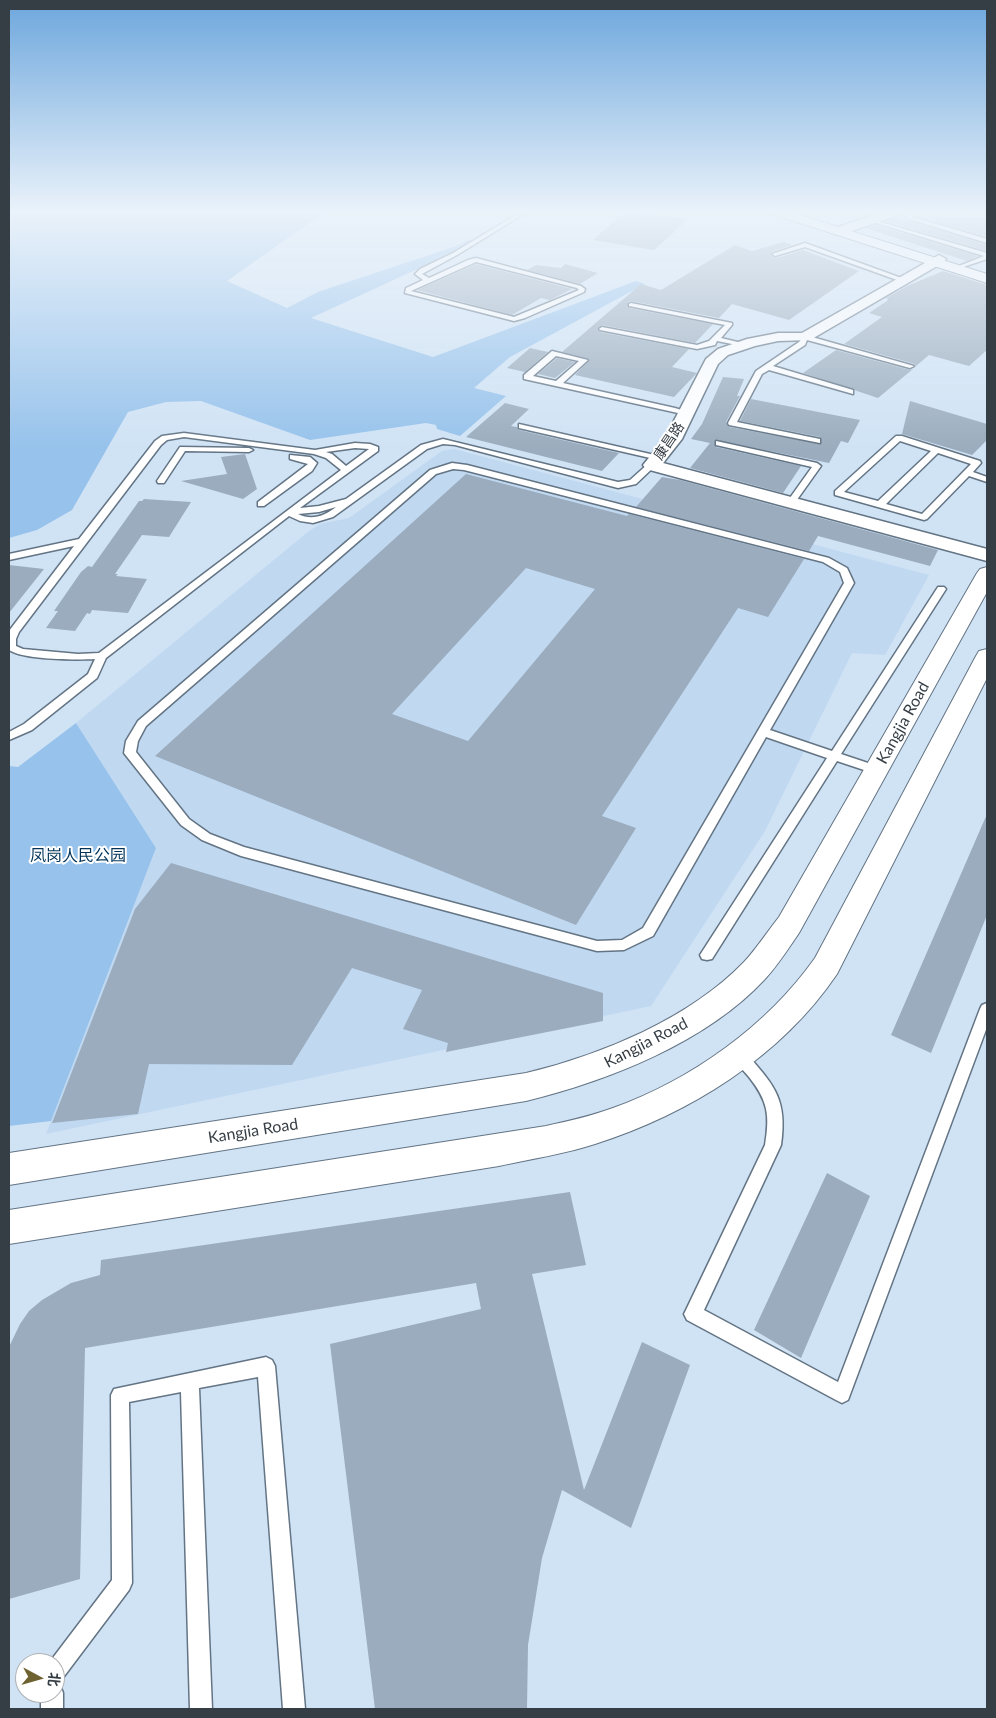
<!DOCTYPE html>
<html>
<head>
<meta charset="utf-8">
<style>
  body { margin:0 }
  #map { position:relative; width:996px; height:1718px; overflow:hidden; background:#d0e3f5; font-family:Lato,"Noto Sans SC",sans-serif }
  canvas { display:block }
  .frame { position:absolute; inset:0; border:10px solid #363e45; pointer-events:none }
  .north { position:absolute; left:15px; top:1653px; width:50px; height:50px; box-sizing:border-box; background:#fff; border:1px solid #afb2b5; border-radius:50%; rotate:96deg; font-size:14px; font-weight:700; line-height:20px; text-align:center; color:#363e45 }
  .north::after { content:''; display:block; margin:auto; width:18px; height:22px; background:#6e6330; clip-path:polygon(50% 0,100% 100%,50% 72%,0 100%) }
</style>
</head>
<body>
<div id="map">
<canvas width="996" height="1718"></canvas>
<div class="frame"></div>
<div class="north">北</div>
</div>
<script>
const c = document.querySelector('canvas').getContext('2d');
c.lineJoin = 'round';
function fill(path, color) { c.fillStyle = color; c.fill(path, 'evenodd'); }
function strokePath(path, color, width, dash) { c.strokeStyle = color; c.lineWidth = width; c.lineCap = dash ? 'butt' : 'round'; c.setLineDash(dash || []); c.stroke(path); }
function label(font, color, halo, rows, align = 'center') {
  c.font = font + ' Lato,"Noto Sans SC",sans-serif'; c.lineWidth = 4; c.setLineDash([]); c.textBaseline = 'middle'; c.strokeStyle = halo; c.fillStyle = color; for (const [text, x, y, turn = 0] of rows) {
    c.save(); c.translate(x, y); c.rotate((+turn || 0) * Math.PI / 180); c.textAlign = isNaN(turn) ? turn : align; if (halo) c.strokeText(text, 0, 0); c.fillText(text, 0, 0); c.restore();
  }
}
const built = new Path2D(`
  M454,449L929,575L885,655L852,653L765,831L651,1006L46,1134L156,848L76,723L309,531L320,524L349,518L442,451Z`);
const green = new Path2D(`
  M9,210H328L227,281L287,308L318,292L453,247L468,240L473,241L450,254L311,318L433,357L636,281L645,284L510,357L474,388L506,396L460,436L437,429L436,425L426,423L310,440L201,401L166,402L128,412L72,510L37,530L9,538Z
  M76,723L156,848L51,1121L9,1126V766L18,767Z`);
const building = new Path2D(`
  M627,210H631L688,219L654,250L593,240Z
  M898,217L987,245V251L885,221Z
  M933,217L987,218V237L937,222Z
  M876,225L978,256L960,264L967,261L865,228Z
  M783,242L792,245L771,252V256L776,258L803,250L859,271L789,320L732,304L719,318L631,301L628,302L629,308L713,324L695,343L602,325L597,329L600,332L689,349L672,367L697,373L674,397L575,375L590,359L562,352L641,284L661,290L735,245L752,251Z
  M476,264L572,289L550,300L541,298L512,315L417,290Z
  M565,264L598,273L580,284L527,270L536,265L561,268Z
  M943,271L987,285V350L969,366L929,355L916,366L915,364L844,344L882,317L869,313L887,301L888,299L886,298L907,286Z
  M530,348L548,352L525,372L507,368Z
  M836,350L910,370L913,369L878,398L803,373Z
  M557,358L575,362L555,378L538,374Z
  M723,377L744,379L737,396H740L726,422L729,427L821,444L820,437L740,421L751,399L860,420L848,443L841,441L829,463L715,440L716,447L801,466L783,493L690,468L710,443L691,439L702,424Z
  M910,401L987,424V440L972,455L902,434Z
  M505,403L529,409L511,426L517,427L519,430L619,453L602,471L466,437Z
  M245,454L257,489L243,499L181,481L227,474L221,457Z
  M466,474L627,516L629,514L804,559L768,617L738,608L602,816L636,828L576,925L155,756ZM526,568L595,589L468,741L392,714Z
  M662,477L680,480L938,550L930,566L818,536L809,551L636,507Z
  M144,499L191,502L169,537L142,535L115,574H118L116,576L147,579L128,613L92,610L90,614L87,613L75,631L46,628L58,611H54L81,572L88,566L92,567L139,501H142Z
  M9,565L44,569L9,613Z
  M987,814V915L931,1053L891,1035Z
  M171,863L603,993V1021L446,1052L448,1043L403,1029L422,990L352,968L292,1065L149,1064L138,1114L52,1123L135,909Z
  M827,1173L870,1196L801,1358L754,1330Z
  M570,1192L586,1265L532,1274L584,1490L642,1342L690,1365L631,1528L562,1490L542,1558L528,1645L527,1709H375L330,1344L481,1309L476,1283L85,1348L80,1579L9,1599V1347L20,1324L29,1311L42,1300L71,1283L100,1275L101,1260Z`);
const lane = new Path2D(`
  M524,210H530L457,255L422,274L429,278L468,260L476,258L581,286L585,289L584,292L525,318L514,321L405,293L406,288L423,280L415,274L420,269L453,253ZM476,262L577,288L579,290L514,317L411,291Z
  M900,210H906L913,217L987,239V243L909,219Z
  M870,219L987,253V259L954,270V268L984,256L870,221Z
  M805,243L904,279L905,280L900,281L805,247L775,256L772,254Z
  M631,303L732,323V325L721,338L746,344L742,346L717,341L715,345L697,349L600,330L599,329L602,327L697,345L709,341L725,325L629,306V304Z
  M805,335L914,366L910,368L807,340L805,345L773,366L853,390V394L769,370L762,374L737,422L820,439V443L729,425L728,423L756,371L799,342Z
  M552,351L588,360L563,383L675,408L691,413L687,415L524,379V375ZM556,356L579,361L556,381L533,376Z
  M519,424L659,456L663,458L659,460L519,428Z
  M184,433L315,450L355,443L370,444L378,447V451L300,508L319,506L346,499L421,445L443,439L618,482L630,480L649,463L656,465L636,484L618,488L455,445L443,444L427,449L333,517L313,523L300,521L289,516L106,658L97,678L32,730L9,740V732L24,724L88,674L95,659C76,660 24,660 9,650V631L74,546L9,560V554L79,539L155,441L162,436ZM184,437L314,454L326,458L341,470L99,653L78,654L23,649L16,646V639L19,632L161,445L167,440ZM355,448L369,449L346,466L332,454L326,452ZM336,507C324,516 312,521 298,514L319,512Z
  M896,436H902L980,461L981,463L973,472L987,477V482L969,476L927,519L924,520L835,495V491ZM900,441L931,451L878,501L844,492ZM938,453L971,464L922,514L886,504Z
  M716,441L817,463L821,466L794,504L791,505L787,502L812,467L716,445Z
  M180,447L249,448L253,450L249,452L185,451L164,483H158L157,481Z
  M290,455L310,457L317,463L312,471L264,506H258V502L308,464L290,459Z
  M452,463L467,465L829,558L847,568L854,583L770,730L832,751L938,587H944L946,589L841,754L880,767L882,770L880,773L876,774L837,761L712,959L707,960L702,959L700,955L827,758L766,737L653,936L624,950L597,951L241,856L202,840L181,825L124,753L126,741L138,721L430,470ZM453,469L464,470L823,562L840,572L844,583L643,928L622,940L597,941L244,847L210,834L189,819L136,752L138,741L146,726L436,474Z
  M987,1003V1027L848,1400L842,1403L836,1400L687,1320L684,1314L687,1308L765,1145C770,1115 768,1101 749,1077C743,1070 736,1063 732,1055L734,1051L739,1049L744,1051C773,1084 788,1098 781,1145L704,1310L838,1382L980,1009L982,1005Z
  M266,1357L272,1360L275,1366L305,1709H283L258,1377L199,1388L212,1709H190L181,1392L129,1402L132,1583L129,1590L62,1679L55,1683V1663H49L112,1580L111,1395L114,1389Z
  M55,1684L60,1685L63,1693V1709H41V1693H55Z`);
const street = new Path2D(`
  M890,210H906L904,213L843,234H835L833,231L835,228Z
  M939,255L946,259L944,262L810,340L778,341L755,346L728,355L718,364L682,439L663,463L987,549V561L646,469L643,465L665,438L706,359L718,349L747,339L778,333H802Z`);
const secondary = new Path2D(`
  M767,210H784L987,274V283L769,213Z
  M958,210H987V214H964Z
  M987,567V592L799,933C788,949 778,965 765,979C707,1042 608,1081 526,1101L9,1185V1153L526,1073C601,1055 689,1019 744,962C757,948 767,932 779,917L977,573L980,569Z
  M987,649V678L837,974C781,1057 689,1114 595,1144C564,1154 531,1159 499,1166L9,1244V1210L546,1126C569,1121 591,1116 613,1108C691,1080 767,1026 815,958L976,656L979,651Z`);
const farStreetnames = [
  ["康昌路",669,441,-56]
];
const streetNames = [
  ["Kangjia Road",903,723,-61],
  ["Kangjia Road",646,1043,-27],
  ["Kangjia Road",253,1131,-9]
];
const parkNames = [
  ["凤岗人民公园",78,856]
];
fill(built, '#c0d8f0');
fill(green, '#96c2eb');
fill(building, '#9aacbd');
strokePath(lane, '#637484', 3);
strokePath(street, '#637484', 3);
strokePath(secondary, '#637484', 2);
fill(lane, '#fff');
fill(street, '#fff');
fill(secondary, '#fff');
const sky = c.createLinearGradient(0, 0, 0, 450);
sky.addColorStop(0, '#6da7dd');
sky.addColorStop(0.47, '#eaf2fa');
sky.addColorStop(1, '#eaf2fa00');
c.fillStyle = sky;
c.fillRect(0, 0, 996, 450);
label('14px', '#363e45', '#fff', farStreetnames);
label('16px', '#363e45', '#fff', streetNames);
label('16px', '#013358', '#fff', parkNames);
</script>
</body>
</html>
